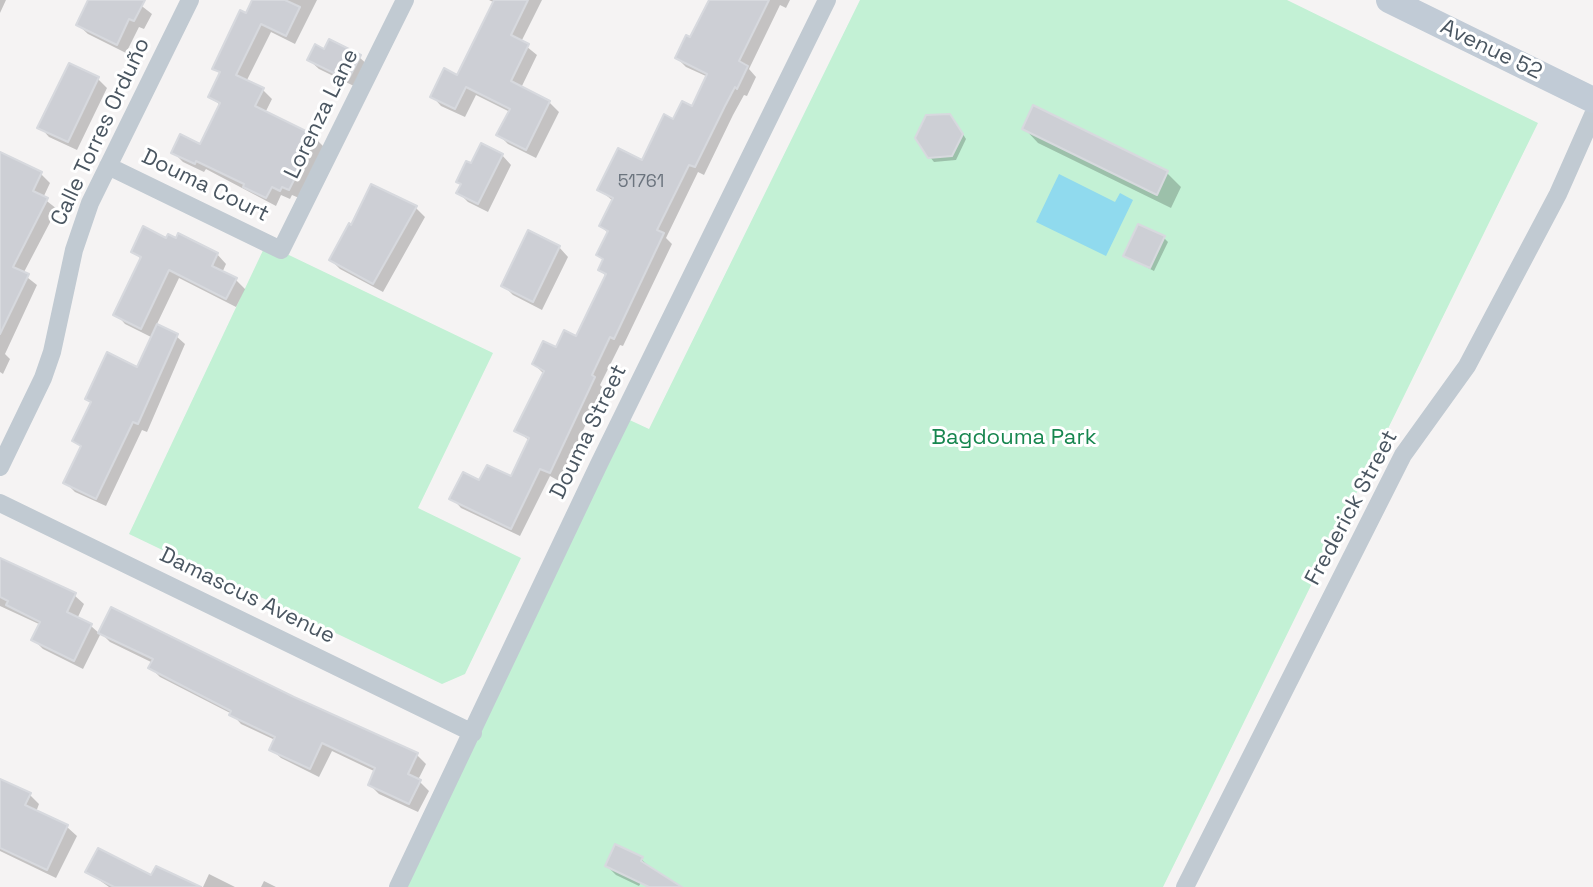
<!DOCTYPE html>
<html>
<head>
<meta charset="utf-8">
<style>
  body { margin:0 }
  canvas { display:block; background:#f5f3f3 }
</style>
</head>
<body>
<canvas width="1593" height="887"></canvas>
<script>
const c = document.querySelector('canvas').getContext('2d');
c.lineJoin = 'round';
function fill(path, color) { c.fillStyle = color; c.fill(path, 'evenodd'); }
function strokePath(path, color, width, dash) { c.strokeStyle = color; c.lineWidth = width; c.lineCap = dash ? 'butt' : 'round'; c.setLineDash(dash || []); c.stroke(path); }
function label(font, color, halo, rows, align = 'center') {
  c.font = font + ' "Space Grotesk",sans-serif'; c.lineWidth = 6; c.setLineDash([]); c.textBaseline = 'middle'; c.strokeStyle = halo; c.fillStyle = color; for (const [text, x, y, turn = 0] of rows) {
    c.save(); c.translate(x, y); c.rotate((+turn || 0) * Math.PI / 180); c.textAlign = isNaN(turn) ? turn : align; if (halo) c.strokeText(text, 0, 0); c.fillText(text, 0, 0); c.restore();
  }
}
const green = new Path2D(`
  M860,0H1287L1538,123L1163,887H389L621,416L649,429Z
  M266,244L493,353L418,508L521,558L465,674L442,684L129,534Z`);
const water = new Path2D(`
  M1059,174L1115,202L1120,193L1133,200L1106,256L1036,222Z`);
const shadow = new Path2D(`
  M0,0H6L0,13Z
  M90,0H134L152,14L144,29L139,27L126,53L88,34L78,25Z
  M255,0H317L295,44L271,32L246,82L263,90L272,99L265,113L315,138L324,147L299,198L292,195L290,199L281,195L276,206L206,169L204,172L183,162L173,152L201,146L221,106L210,96L221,75L215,68Z
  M489,0H542L521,42L537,55L521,88L549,102L559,112L536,158L508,144L499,135L510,112L476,95L465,117L441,106L432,96L458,78L495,3Z
  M716,0H790L786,8L780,5L749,69L756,77L747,96L744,95L733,115L704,175L698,172L666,238L672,244L623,346L620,345L600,385L603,388L559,481L550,476L520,536L461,508L452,498L480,482L512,479L530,441L517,431L544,374L534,364L577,339L607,277L600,270L605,261L599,255L609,234L601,226L613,201L600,190L643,163L674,121L693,108L708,77L686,67L677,58Z
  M325,52L359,57L369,66L358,88L319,69L309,60Z
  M70,65L98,79L107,88L77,150L49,137L40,127Z
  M954,120L966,139L956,160L934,162L930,157Z
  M1024,128L1167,173L1181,187L1171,208L1038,143Z
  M502,155L511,165L488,212L468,202L459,193L462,186L458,182L472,166Z
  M0,164L41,174L50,183L43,198L57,209L23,274L37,285L5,354L10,359L3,374L0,372Z
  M372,187L416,208L425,217L383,292L340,269L331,260L352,227Z
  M1164,238L1168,242L1154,271L1125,256Z
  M167,240L217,254L226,264L222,273L236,280L245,289L236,307L179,278L156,326L176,336L185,344L147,432L142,430L106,506L75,492L66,483L82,448L74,441L92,404L87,399L138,369L153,338L125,324L116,314L142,260L133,251Z
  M559,247L568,257L542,310L513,295L503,285Z
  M0,561L74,595L84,604L77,619L91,626L100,634L112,610L293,699L417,755L426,764L418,780L429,791L418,812L379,794L370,785L376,772L332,751L319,777L281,758L271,749L275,740L241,724L232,714L160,677L151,668L153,663L110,642L101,633L83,669L43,649L34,640L41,625L0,606Z
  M0,781L30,795L39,804L36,812L67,827L77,836L56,878L0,851Z
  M641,859L651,868L678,887H649L646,874L639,886L616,875L607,866Z
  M88,872L152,878L196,887H109Z
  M209,874L235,887H203Z
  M264,881L276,887H261Z`);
const building = new Path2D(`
  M88,0H145L134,21L129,19L117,45L76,25Z
  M252,0H285L300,7L286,36L261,24L236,75L264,88L255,106L316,136L289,190L282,187L280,191L272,187L266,198L243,187L244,184L196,161L195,164L171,153L180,134L200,144L220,103L208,97L220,72L212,69L240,10L246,13Z
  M494,0H528L511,35L529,44L511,81L550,101L526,150L496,135L510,109L466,87L455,109L430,97L444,68L457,75Z
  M709,0H769L739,61L748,66L737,89L735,87L725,106L695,167L689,165L657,230L664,233L614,339L610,337L592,375L595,377L550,473L540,469L511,529L449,499L463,472L479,480L487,465L511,476L529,438L514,431L544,371L532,364L543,341L556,347L564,330L576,336L606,274L598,270L603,259L596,255L608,231L599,226L613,198L597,190L618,148L642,160L664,114L673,119L682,101L692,106L707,74L675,58L686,35L690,37Z
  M329,39L361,55L348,80L307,60L315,44L324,49Z
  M69,63L99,77L68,142L37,128Z
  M1033,105L1168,171L1157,195L1022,129Z
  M950,114L963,134L952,156L928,158L915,138L926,115Z
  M481,143L503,154L478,204L456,193L461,184L456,182L466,161L471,163Z
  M0,152L42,172L33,191L48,198L13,267L29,274L0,334Z
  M371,184L417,206L373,284L329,260L349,223L351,225Z
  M1138,224L1165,236L1150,268L1123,256Z
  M143,226L166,238L168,234L176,238L178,233L218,253L212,266L237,278L226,299L169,270L141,329L113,315L141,257L131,252Z
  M528,230L560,246L533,302L501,286Z
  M157,324L178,334L138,424L133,422L96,499L63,483L81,446L72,441L91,402L85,399L107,352L137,367Z
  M0,558L76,593L67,612L92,624L74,661L31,640L40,622L6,605L8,601L0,597Z
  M111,607L294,697L418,753L408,774L421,780L409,804L368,785L375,768L322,743L310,769L269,750L275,737L229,715L231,711L148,668L153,659L98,633Z
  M0,779L31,793L25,805L68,825L47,870L0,848Z
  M615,844L643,857L641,861L682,887H649L605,866Z
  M98,848L151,875L156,866L201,887H114L85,872Z`);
const minor = new Path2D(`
  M108,166L281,250L405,0
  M0,467L43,378L52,352L74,250L90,203L190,0
  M0,503L473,733
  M398,887L599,464L827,0
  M1185,887L1403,455L1467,366L1558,194L1593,115`);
const secondary = new Path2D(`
  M1389,0L1593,100`);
const numberNames = [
  ["51761",641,182]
];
const streetNames = [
  ["Avenue 52",1491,50,26],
  ["Lorenza Lane",322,114,-64],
  ["Calle Torres Orduño",101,132,-65],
  ["Douma Court",205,186,26],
  ["Douma Street",589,432,-64],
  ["Frederick Street",1352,508,-62],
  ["Damascus Avenue",247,596,26]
];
const parkNames = [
  ["Bagdouma Park",1014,438]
];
fill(green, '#c3f1d5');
fill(water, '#90daee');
fill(shadow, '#0003');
fill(building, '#cdcfd5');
strokePath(building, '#d7d9de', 2);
strokePath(minor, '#c1cad2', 18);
strokePath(secondary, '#c1cbd6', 26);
label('18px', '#6b747e', null, numberNames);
label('22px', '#4a5661', '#fff', streetNames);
label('22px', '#17864f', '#fff', parkNames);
</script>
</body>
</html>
